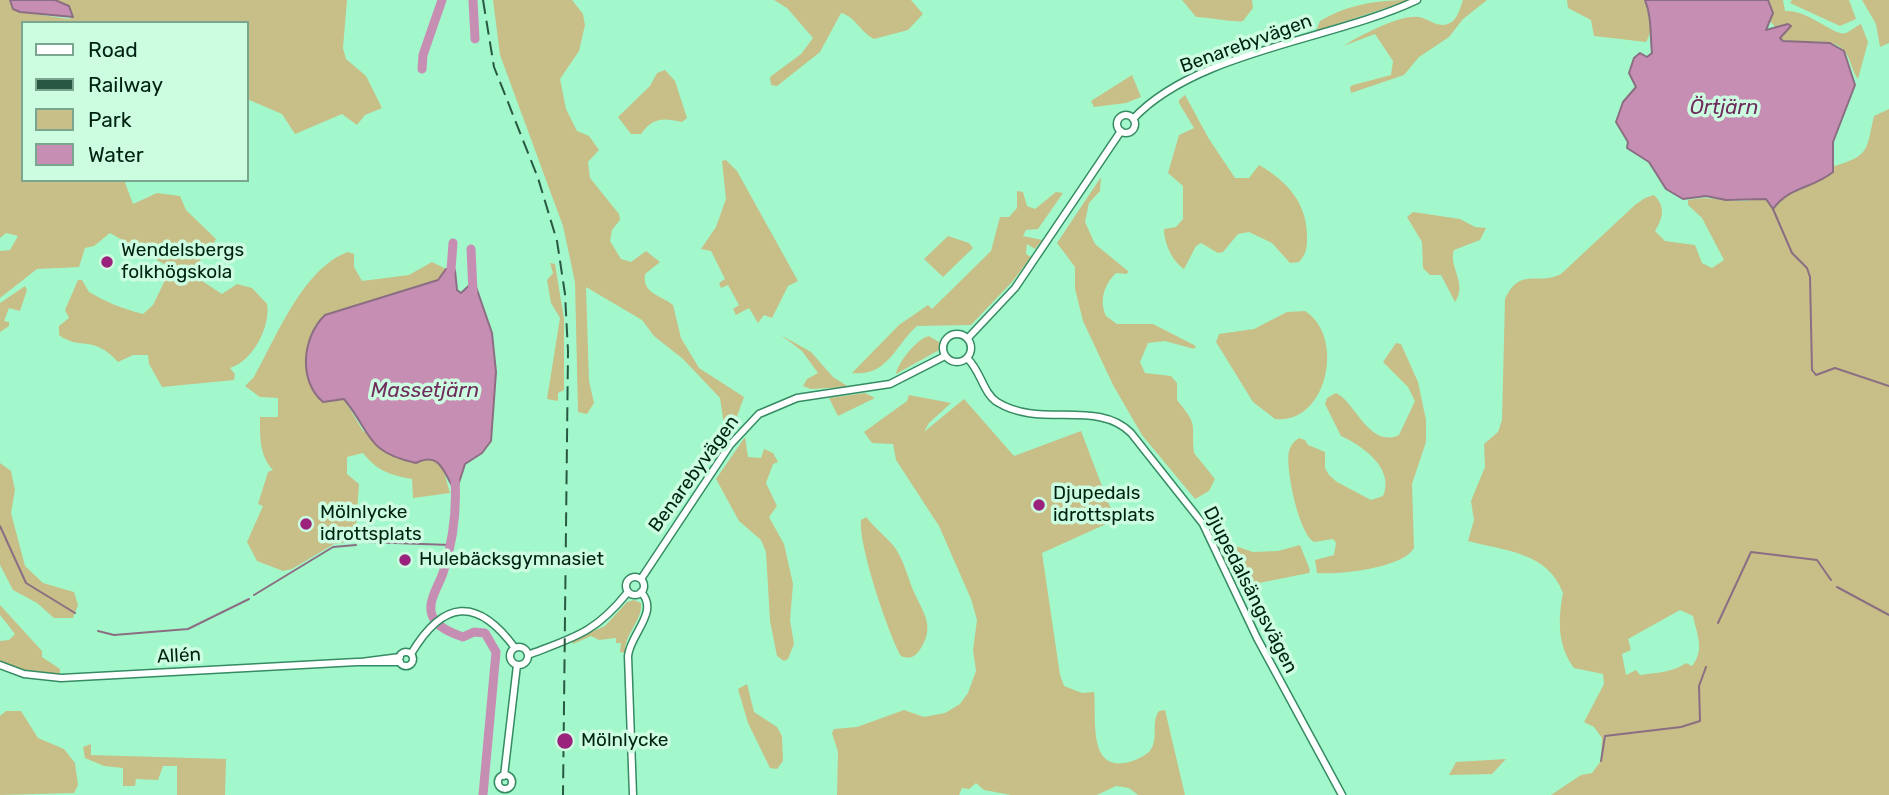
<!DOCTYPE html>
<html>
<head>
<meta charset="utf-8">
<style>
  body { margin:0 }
  #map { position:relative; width:1889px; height:795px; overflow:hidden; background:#a3f8cb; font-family:Rubik,sans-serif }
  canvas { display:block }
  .legend { position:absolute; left:21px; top:21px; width:228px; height:161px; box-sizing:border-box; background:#ccfde1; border:2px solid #7aa58f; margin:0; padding:9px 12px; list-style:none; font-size:21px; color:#002213 }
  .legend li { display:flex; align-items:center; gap:14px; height:35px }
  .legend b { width:35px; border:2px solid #7aa58f }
</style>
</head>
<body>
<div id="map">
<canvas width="1889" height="795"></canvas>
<ul class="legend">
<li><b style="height:9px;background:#fff"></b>Road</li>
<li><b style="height:9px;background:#295842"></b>Railway</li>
<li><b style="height:19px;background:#c7bf87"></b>Park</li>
<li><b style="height:19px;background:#c78eb3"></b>Water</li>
</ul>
</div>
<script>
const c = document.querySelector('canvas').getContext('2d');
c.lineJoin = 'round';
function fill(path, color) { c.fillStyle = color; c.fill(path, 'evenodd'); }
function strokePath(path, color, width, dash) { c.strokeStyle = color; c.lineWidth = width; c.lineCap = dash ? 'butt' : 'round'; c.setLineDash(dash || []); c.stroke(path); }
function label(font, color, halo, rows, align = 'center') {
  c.font = font + ' Rubik,sans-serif'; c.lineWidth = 7; c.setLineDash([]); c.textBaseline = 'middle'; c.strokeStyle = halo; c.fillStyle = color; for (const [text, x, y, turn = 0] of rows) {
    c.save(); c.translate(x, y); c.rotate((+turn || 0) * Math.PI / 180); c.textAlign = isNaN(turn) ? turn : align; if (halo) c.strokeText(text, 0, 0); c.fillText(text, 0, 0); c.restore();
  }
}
const green = new Path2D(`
  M0,0H10L13,9L20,12L69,19L73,17L69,6L55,0H347L343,48L346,59L366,76L382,108L365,115L357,125L342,114L295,134L282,114L247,99V23H23V180H124L133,204L157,193L180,196L186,210L216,239L209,252L197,264L199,279L222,294L237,284L252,288L267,304C271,326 253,361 230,368L235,374L234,380L162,387L149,364L148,355H133L118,362C93,334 80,351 59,335V326L69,318L65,310L78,280H82L89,292C106,302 123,309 143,314L153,305L171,268L110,233L94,246L85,248L79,267L37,269L0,298V251L10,250L18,236L6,233L0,238Z
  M493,0H572L583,14L585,25L579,51L560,79L566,109L577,131L589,136L599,150L588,162L590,178L619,214L620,220L612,230L610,241L621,259L631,262L646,251L660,262L645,274C642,294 661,295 673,305L681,338L699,368L744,397L731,433L725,432L720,398L683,359L654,336L642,320L586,287L589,381L594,403L587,414L578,412L575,282L563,226L500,55Z
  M774,0H911L923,14L908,30L874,39C860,32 856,17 841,13L820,52L777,86L771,85L770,77L801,54L813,38L787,8Z
  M1182,0H1252L1253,8L1243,21C1237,23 1207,17 1196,17Z
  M1410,0L1316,31L1320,21C1349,4 1377,0 1410,0Z
  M1463,0H1487L1463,19L1449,37L1419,57L1404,75L1351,93L1350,87L1353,85L1391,75L1393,61L1375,34L1343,46C1360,36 1399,14 1419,17C1430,19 1438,29 1450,23C1458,19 1460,8 1463,0Z
  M1567,0H1645C1650,13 1654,30 1646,42L1594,36L1591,20L1568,8Z
  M1768,0H1783L1785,11C1808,9 1835,37 1846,33C1851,31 1856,26 1861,24L1868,42L1858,79C1852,71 1851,61 1846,53C1831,31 1797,50 1780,38L1788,24L1776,28L1769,20L1773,12Z
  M1792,0H1849L1856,19L1840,26L1790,3Z
  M1862,0H1889V43L1880,47L1876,24Z
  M665,70L675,81L687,118L682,122C664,118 653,117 641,134H631L618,117L650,86L657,73Z
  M1132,75L1141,97L1126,103L1094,107L1091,101Z
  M1185,95L1209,139L1235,178H1249L1259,165C1287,181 1307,203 1307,236C1307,247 1307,253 1299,262L1290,263L1272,243L1249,232L1238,234L1223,252L1218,253L1201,243L1196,246L1184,269C1172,261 1164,243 1164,229L1176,227L1183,219V186L1168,173L1179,135L1194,128L1179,103V100Z
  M1889,109V795H1551L1581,775L1592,773L1601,761L1602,738L1594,727L1584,722L1604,684L1603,674L1574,668C1557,645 1558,619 1563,593C1548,552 1505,551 1468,541L1474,520L1471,501L1485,467L1484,444L1498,432L1502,420L1505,299C1520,266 1538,286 1561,274L1635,205L1645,198L1654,195C1666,207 1663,218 1655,231L1665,241L1695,245L1702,263L1712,268L1724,260L1702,218L1688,205V200C1714,195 1721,202 1744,201C1752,201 1758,198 1766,199L1773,208C1788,188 1812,187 1832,172L1834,166C1870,156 1866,150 1874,116ZM1680,610L1693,616C1697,635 1705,650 1692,666L1686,663C1674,672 1655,673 1640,675L1636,670L1626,675L1622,654L1631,650L1628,639Z
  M726,160L737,171L798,281L788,286L772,318L764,315L758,323L749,308L736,315L733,309L739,305L728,285L721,288L719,283L725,279L711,251L701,249L716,227L726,199L722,161Z
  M1101,177L1100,191L1089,203L1085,222L1095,244L1128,271L1127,274L1116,273C1104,285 1099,300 1106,316L1117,324H1153L1196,346L1194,349L1165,341L1148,343L1140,362L1145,373L1171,376L1177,383V400C1199,427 1191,421 1194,453L1215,479L1209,491L1195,499L1142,435L1113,385L1083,321L1075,289V267L1057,243Z
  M1017,191L1023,192L1027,206L1035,209L1056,192L1063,193L1038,229L1026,230L1023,236L1042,240L1035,249L1027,244L1026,254L1031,257L1012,282L971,325L917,326C895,345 888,377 852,373L899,325L928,305L932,309L991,251L1000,217H1009L1017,208Z
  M1413,212L1460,219L1475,227L1486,228L1480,240L1454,250C1448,267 1468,283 1455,302L1441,275H1430L1423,268L1422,242L1407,217Z
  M948,236L969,243L973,248L943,277L924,259Z
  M348,252L354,254V267L362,281L409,275L432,262L446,269L438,280L325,315C308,332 303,368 312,390L344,399L363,431L442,465L450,493L413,498L412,479C390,475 377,471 363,453L347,457V474L359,484L355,541L334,544L292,569L283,571L257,561L247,542L263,506L258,504L268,472L273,470C259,456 260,435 260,417H278V398L260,397L245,386L254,377C276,338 303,268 348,252Z
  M550,263L555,264L564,319V390L558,393V401L547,399L560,318L551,303L547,280L553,273Z
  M25,286L27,290L20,311L9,308L4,321L9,322V326L0,332V303Z
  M1305,311C1346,337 1327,425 1275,419L1253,402L1216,342L1219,334L1254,329L1287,312Z
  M781,335L811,352L833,377L849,387L811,389L803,386L807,379L818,373L802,351Z
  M929,336L939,342V350L896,374C897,364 917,338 929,336Z
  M1396,343L1401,344L1418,382L1426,420V442L1412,484L1414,548C1403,568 1340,575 1317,573L1315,560L1334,555L1336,543L1333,539L1314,542C1299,534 1285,468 1289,451C1291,445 1294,441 1299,438L1305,440L1308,445L1325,452V468L1329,475L1337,482L1371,500L1383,496C1395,469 1363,446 1341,436L1325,404L1327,398L1336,393C1355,401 1369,449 1399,435L1415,401L1408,387L1383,362Z
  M865,393L875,398L838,416L829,398Z
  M909,395L951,403L929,423L924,432L964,399L1014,456L1081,431L1115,520L1042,553L1060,675L1064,686L1082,693L1094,692C1097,712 1087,769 1124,763C1132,762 1143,757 1149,752C1160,739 1150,723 1159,711L1165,710L1185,795H1138L1129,788L1116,786L1097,795H1011L984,790L976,783L969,789L962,788L959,795H837L838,752L832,733L834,729L857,727L904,710L924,717L945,713L960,704L968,693L976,671L973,650L977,620L971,599L939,526L896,460L893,444L872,443L864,432L907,401Z
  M745,437L748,457L761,458L764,449L773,453L778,462L773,464L766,483L777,506L769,517L784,544L793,584L790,620L794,644L788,659L784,661L777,656L770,621L766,552L761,540L739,521L716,479Z
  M0,463L11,471L15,490L11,513L25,566L43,583L74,592L78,605L73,618H54L37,603L13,590L0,565Z
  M866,517C874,527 884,535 892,544C903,557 907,575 913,590C922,611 937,626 919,651C914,658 908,659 901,656C888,633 858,544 861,520Z
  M1221,541L1253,552L1278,551L1300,545L1310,570L1309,573L1239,587L1218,548Z
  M634,600L641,603C643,621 624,633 625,653L620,652L621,643H616V638L599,640L591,636L573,644L572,640L605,626L627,602Z
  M0,605L42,651V657L60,669V673H33L0,661V641L9,640L15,634L0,615Z
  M747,684L754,712L777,727L782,736L783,761L777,769L770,768L748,723L738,689Z
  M6,711H21L38,738L64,749L75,763L78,785L74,793L0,795V716Z
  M91,744V755L226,759L225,795H177V766H163L158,780L136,779L135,786H123V768L104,766L85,758L83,747Z
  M1506,759L1492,774L1449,775L1456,762Z`);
const water = new Path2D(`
  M10,0H55L69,6L73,17L20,12L13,9Z
  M1645,0H1768L1773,13L1766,30L1788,24L1791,26L1780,38L1783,41L1830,43L1844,51L1855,85L1833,142V172C1812,189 1790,186 1773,209L1766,199L1726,200L1706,196L1683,199L1666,189L1649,162L1627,148L1628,142L1616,122L1623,102L1636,87L1629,73L1634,58L1640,53L1647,57L1652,53C1650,36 1652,17 1645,0Z
  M446,269L455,270L457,290L461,293L474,281L492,333L496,372L491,441L482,453L465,464L456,492C444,476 442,450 416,463C365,452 372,433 344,399L323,402C298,381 302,337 325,315L438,280Z`);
const stream = new Path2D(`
  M1773,209L1792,253L1807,268L1810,277L1812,370L1816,375L1835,368L1889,386
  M0,526L26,583L75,613
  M367,542L450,545
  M1837,587L1889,615
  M254,595L333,547L356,545
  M1718,623L1751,552L1817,560L1831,580
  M98,631L114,635L188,629L249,599
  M1601,761L1605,736L1681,727L1700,721L1699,686L1706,667`);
const river = new Path2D(`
  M473,0L475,39
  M422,69L423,55L442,0
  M471,249L473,292
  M451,270L453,243
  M455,480C457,512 453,542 443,573C439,585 427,602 432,615C436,627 451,633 463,637L474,632L485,633L496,652L483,795`);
const minor = new Path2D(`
  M1117 124a9 9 0 1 1 18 0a9 9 0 1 1-18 0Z
  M1133,119C1196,51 1333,40 1417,0
  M943 348a14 14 0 1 1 28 0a14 14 0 1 1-28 0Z
  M968,338L1015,288L1121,131
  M967,358C981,371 983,393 997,402C1040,429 1098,399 1131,433L1203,524L1257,638L1342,795
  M626 586a9 9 0 1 1 18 0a9 9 0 1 1-18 0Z
  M641,579L730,445L759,414L797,398L890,384L945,356
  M510 656a9 9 0 1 1 18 0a9 9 0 1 1-18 0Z
  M399 659a7 7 0 1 1 14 0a7 7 0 1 1-14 0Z
  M411,654C443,600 477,596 515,648
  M528,655C575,637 595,633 628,592
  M361,662L400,657
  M0,665L24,674L61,678L357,662H400
  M498 782a7 7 0 1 1 14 0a7 7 0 1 1-14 0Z
  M504,776L517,665
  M633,795L628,656C630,634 660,612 641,592`);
const rail = new Path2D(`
  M483,0L494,67L538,178L557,241L565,294L568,351L563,795`);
const markers = [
  [107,262,7,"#9a227c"],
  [1039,505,7,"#9a227c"],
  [306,524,7,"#9a227c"],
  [405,560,7,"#9a227c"],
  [565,741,9,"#9a227c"]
];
const streetNames = [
  ["Benarebyvägen",1246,44,-20],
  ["Benarebyvägen",694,474,-54],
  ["Djupedalsängsvägen",1250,590,63],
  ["Allén",179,656,-3]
];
const poiNames = [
  ["Wendelsbergs",121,251],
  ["folkhögskola",121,273],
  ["Djupedals",1053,494],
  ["idrottsplats",1053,516],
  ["Mölnlycke",320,513],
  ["idrottsplats",320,535],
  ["Hulebäcksgymnasiet",419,560],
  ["Mölnlycke",581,741]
];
const waterNames = [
  ["Örtjärn",1724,108],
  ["Massetjärn",425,391]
];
fill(green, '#c7bf87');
fill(water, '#c78eb3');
strokePath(water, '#8b6e83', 2);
strokePath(stream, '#8b6e83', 2);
strokePath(river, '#c78eb3', 9);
strokePath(minor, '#358b63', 9);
strokePath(minor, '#fff', 6);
strokePath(rail, '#295842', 2, [14, 7]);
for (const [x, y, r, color] of markers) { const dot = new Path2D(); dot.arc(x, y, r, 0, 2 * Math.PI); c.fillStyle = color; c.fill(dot); strokePath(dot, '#ccfde1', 2.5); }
label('19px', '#002213', '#ccfde1', streetNames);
label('19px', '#002213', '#ccfde1', poiNames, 'left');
label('italic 21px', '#702c5c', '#ccfde1', waterNames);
</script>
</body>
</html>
